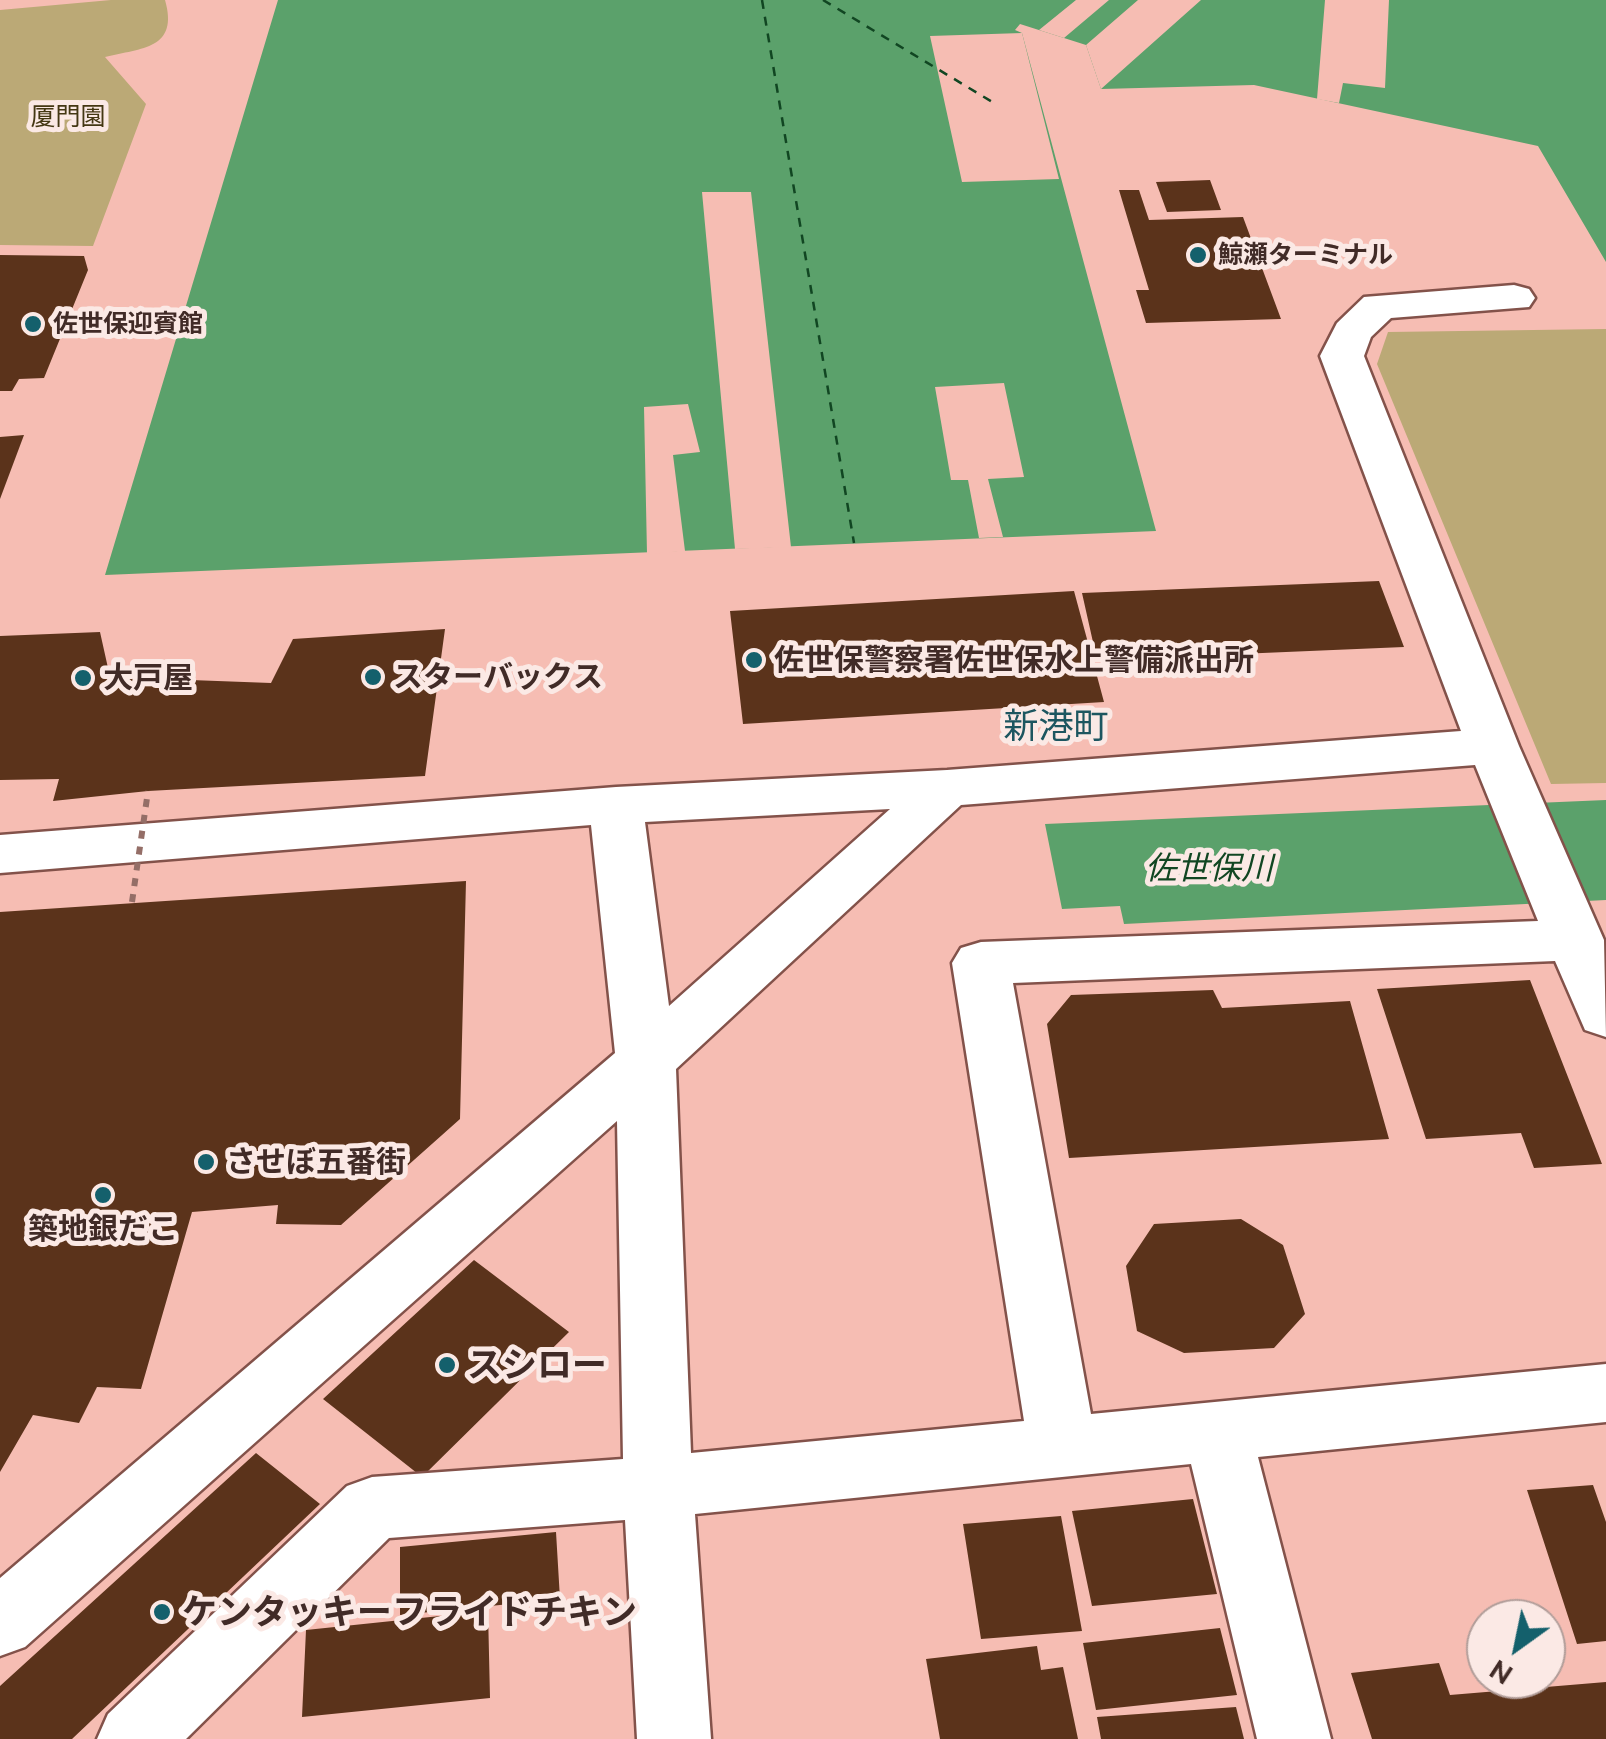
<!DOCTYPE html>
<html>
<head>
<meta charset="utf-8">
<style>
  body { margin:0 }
  #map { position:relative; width:1606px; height:1739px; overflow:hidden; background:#f6bdb3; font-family:Ubuntu,sans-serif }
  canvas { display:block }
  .north { position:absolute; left:1466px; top:1599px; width:100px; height:100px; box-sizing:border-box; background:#fbe9e5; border:2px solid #b19d99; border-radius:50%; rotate:213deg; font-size:28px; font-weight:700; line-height:40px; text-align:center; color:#412b27 }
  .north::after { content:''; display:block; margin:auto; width:35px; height:45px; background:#14606c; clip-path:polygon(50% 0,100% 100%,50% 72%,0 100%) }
</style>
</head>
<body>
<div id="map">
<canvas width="1606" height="1739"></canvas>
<div class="north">N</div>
</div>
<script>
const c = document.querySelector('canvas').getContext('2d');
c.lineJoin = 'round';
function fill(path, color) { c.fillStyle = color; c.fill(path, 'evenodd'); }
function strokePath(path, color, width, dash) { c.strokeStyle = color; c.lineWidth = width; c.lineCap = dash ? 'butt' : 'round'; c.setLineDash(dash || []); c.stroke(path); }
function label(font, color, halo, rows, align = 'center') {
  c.font = font + ' Ubuntu,"Noto Sans JP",sans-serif'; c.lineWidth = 10; c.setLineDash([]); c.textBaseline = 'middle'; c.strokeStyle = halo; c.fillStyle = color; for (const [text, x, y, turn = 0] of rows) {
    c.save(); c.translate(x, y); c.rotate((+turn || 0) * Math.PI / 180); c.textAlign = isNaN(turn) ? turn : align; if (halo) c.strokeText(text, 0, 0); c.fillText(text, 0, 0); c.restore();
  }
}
const green = new Path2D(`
  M111,0H165C179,49 142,48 105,57L146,104L93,246L0,245V10Z
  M1606,329V783L1551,784L1377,364L1388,332Z`);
const water = new Path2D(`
  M278,0H1606V262L1538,146L1254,85L1101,89L1086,45L1020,24L1015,30L1022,33L1156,531L105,575Z
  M1606,800V900L1124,924L1120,906L1062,909L1045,824Z`);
const pier = new Path2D(`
  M1076,0H1109L1064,38L1039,30Z
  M1138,0H1201L1101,89L1086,45Z
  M1325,0H1389L1385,88L1343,83L1339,103L1317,99Z
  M1022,33L1059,179L962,182L930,36Z
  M702,192H751L791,547L735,549Z
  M1004,383L1024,477L988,479L1003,537L979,538L968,480H951L935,387Z
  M688,404L700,452L673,455L685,551L647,554L644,407Z`);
const ferry = new Path2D(`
  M762,0L854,543
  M823,0L994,103`);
const building = new Path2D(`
  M1210,180L1221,210L1167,212L1156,182Z
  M1119,190H1139L1149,220L1243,217L1281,319L1146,323L1136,290H1149Z
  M0,255L84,256L88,270L44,378L19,379L12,391H0Z
  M24,435L0,499V437Z
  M1379,581L1404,647L1097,660L1082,593Z
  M1074,591L1104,702L743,724L730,611Z
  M445,629L425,776L148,791L53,801L59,779L0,780V636L100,632L110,677L271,683L293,639Z
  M466,881L460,1119L341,1225L276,1224L278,1205L192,1212L141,1389L97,1387L79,1423L33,1415L0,1472V912Z
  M1530,980L1602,1164L1534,1168L1521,1133L1426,1139L1377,989Z
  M1213,990L1222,1008L1350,1001L1389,1139L1069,1158L1047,1024L1071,995Z
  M1241,1219L1283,1245L1305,1314L1274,1348L1184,1353L1137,1331L1126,1266L1154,1224Z
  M474,1260L569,1332L422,1477L323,1399Z
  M256,1453L320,1504L72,1739H0V1686Z
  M1593,1485L1606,1522V1641L1577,1644L1527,1490Z
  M1193,1499L1217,1594L1092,1606L1072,1511Z
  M1061,1516L1082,1631L981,1639L963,1524Z
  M556,1532L560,1599L400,1615V1547Z
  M488,1611L490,1698L302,1717L306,1630Z
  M1220,1628L1237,1695L1096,1710L1083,1643Z
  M1037,1646L1041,1670L1063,1667L1078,1739H940L926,1659Z
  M1439,1663L1450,1695L1606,1682V1739H1372L1351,1673Z
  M1236,1707L1244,1739H1101L1097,1717Z`);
const minor = new Path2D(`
  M1514,285L1529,289L1535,298L1529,307L1391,318L1371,337L1364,356L1519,746L1604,940L1606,1037L1585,1030L1555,961L1013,983L1091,1414L1606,1364V1422L1258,1457L1331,1739H1257L1191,1464L695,1514L711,1739H637L625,1520L389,1538L186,1739H97L108,1714L347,1486L372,1477L623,1459L617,1121L25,1647L0,1656V1578L615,1053L591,825L0,873V835L616,787L947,770L1461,731L1320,356L1337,323L1364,297ZM1475,765L1538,921L981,942L961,948L952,963L1024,1421L691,1453L676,1069L961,805ZM890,809L669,1006L645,822Z`);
const pathBridge = new Path2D(`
  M132,902L148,791`);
const markers = [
  [1198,255,10,"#14606c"],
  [33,324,10,"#14606c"],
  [754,660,10,"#14606c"],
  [373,677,10,"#14606c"],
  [83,678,10,"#14606c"],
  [206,1162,10,"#14606c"],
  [103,1195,10,"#14606c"],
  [447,1365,10,"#14606c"],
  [162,1612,10,"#14606c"]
];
const farParknames = [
  ["厦門園",68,117]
];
const farPoinames = [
  ["鯨瀬ターミナル",1218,255],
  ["佐世保迎賓館",53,324]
];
const poiNames = [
  ["佐世保警察署佐世保水上警備派出所",774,660],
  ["スターバックス",393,677],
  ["大戸屋",103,678],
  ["させぼ五番街",226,1162],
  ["築地銀だこ",103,1229,"center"]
];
const waterNames = [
  ["佐世保川",1209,868]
];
const quarterNames = [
  ["新港町",1056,726]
];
const nearPoinames = [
  ["スシロー",467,1365],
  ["ケンタッキーフライドチキン",182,1612]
];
fill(green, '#bba976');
fill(water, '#5ba16b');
fill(pier, '#f6bdb3');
strokePath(ferry, '#114622', 2.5, [9, 8]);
fill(building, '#5b331b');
strokePath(minor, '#83524a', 5);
fill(minor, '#fff');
strokePath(pathBridge, '#946e67', 6, [8, 8]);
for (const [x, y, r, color] of markers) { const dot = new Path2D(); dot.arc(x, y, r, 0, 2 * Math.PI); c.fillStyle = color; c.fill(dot); strokePath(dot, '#fbe9e5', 4); }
label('25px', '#443713', '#fbe9e5', farParknames);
label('bold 25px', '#412b27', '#fbe9e5', farPoinames, 'left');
label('bold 30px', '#412b27', '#fbe9e5', poiNames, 'left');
label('italic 32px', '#114622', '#fbe9e5', waterNames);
label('35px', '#1d5660', '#fbe9e5', quarterNames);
label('bold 35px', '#412b27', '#fbe9e5', nearPoinames, 'left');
</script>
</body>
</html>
